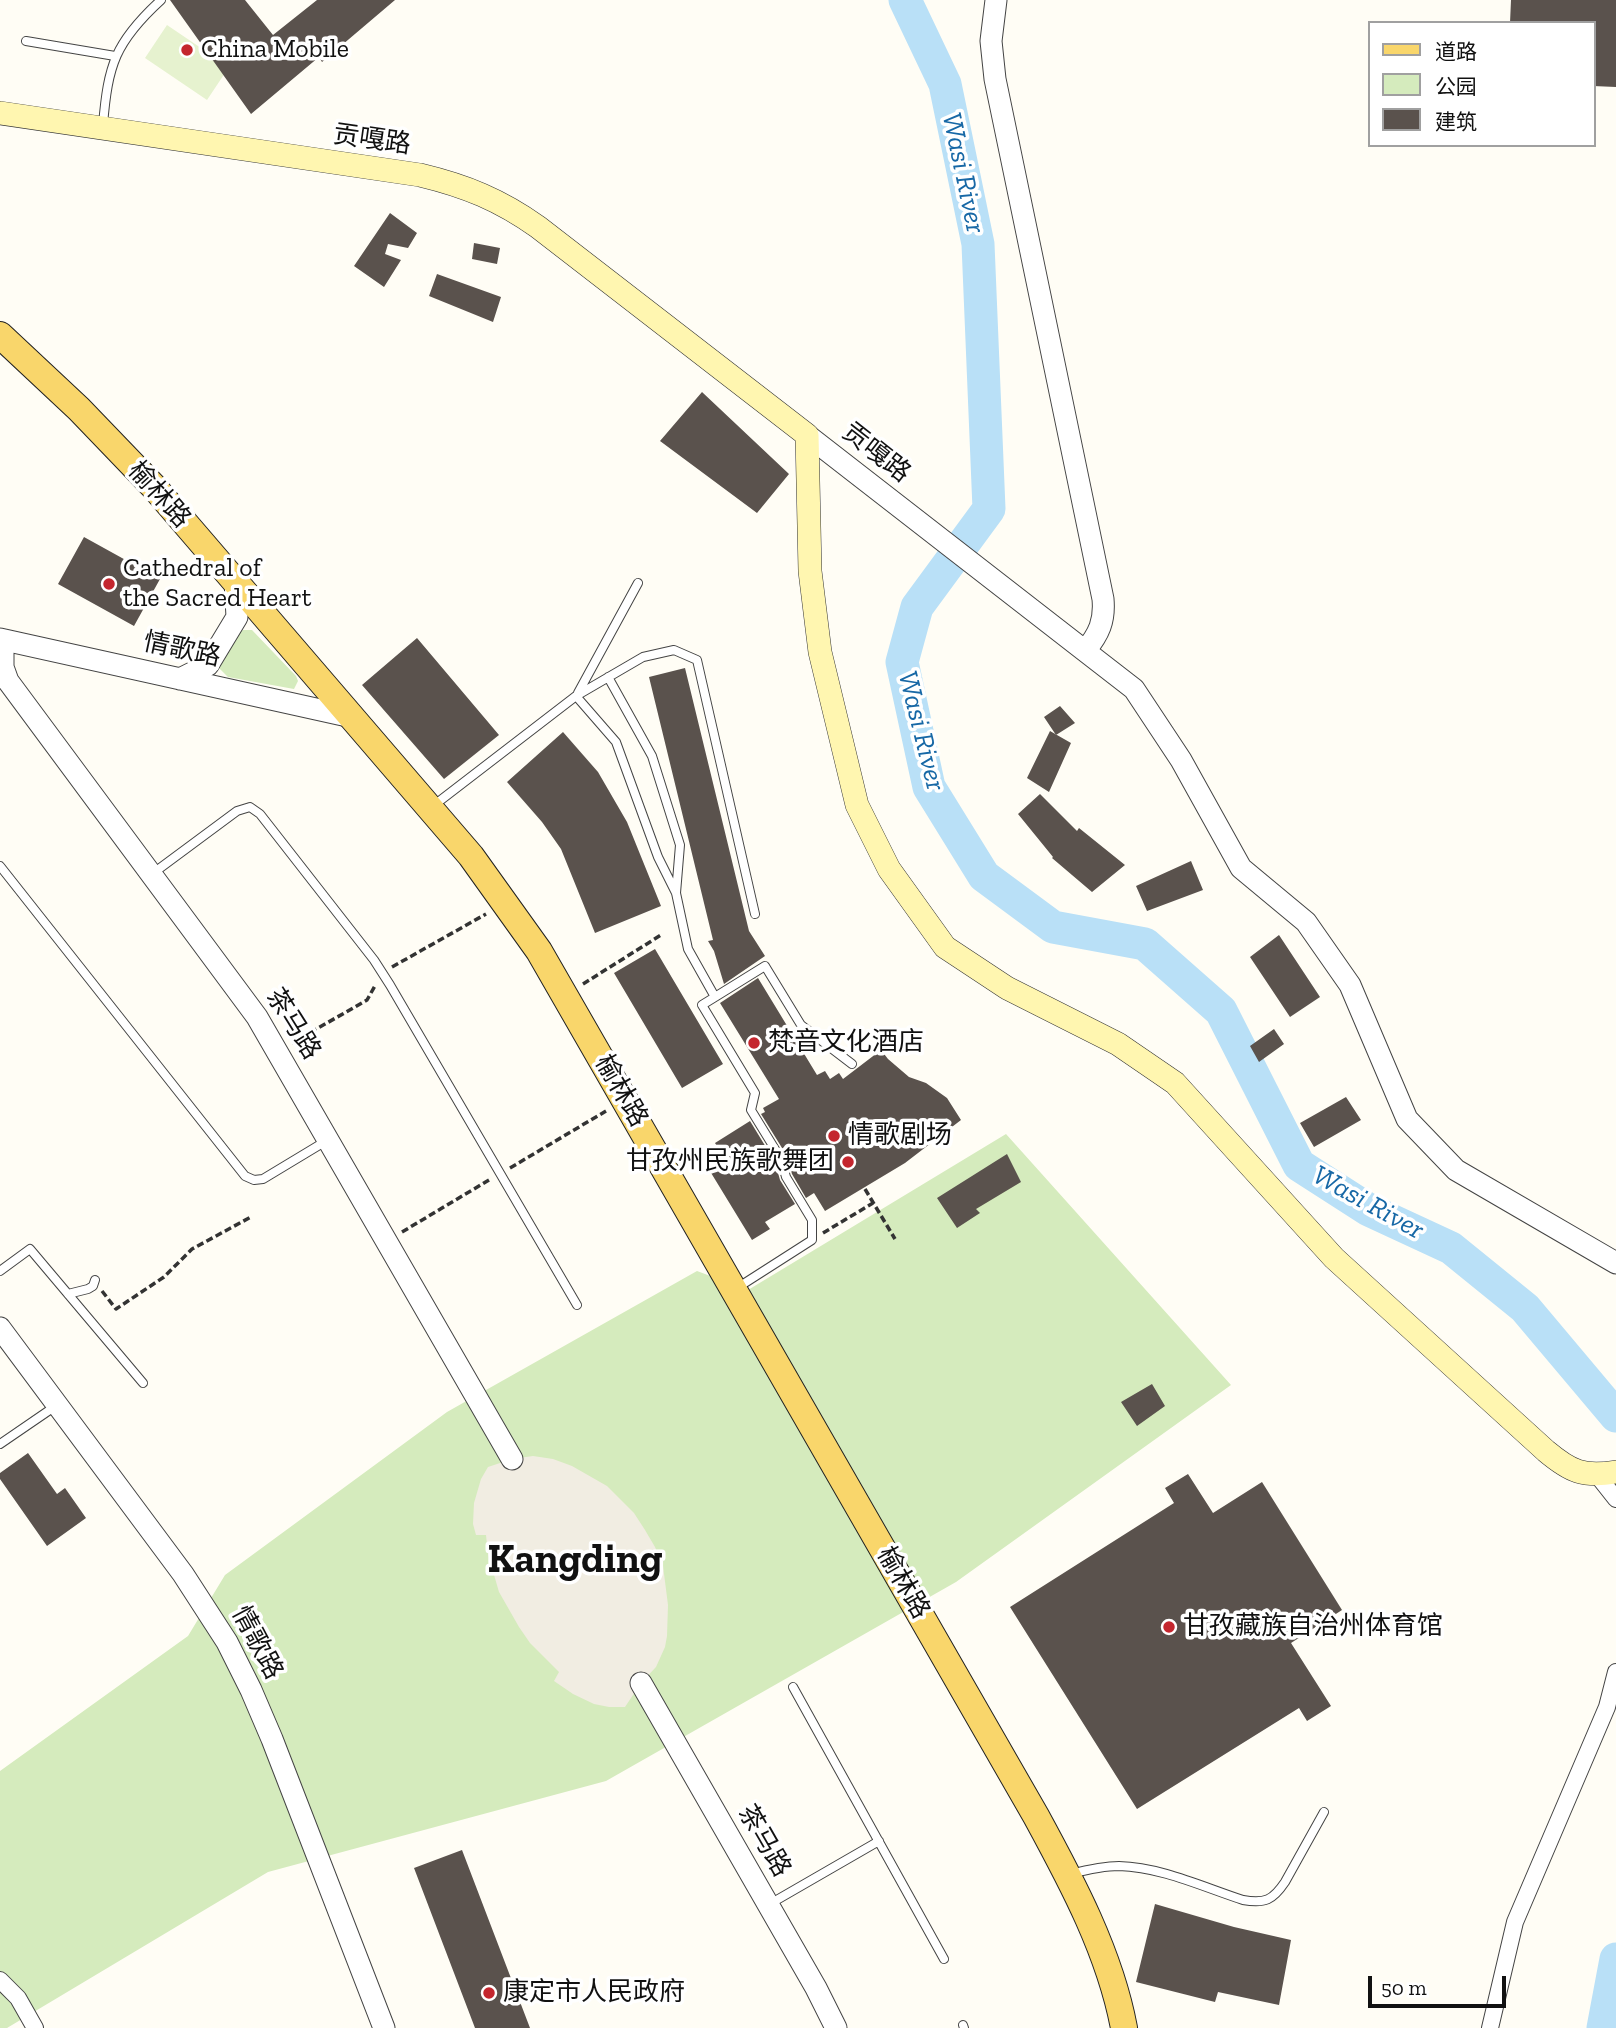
<!DOCTYPE html>
<html>
<head>
<meta charset="utf-8">
<style>
  body { margin:0 }
  #map { position:relative; width:1616px; height:2028px; overflow:hidden; background:#fffdf5; font-family:"Zilla Slab","Noto Sans SC",serif }
  canvas { display:block }
  .legend { position:absolute; left:1368px; top:21px; width:228px; height:126px; box-sizing:border-box; background:#fff; border:2px solid #a0a0a0; margin:0; padding:9px 12px; list-style:none; font-size:21px; color:#111 }
  .legend li { display:flex; align-items:center; gap:14px; height:35px }
  .legend b { width:35px; border:2px solid #a0a0a0 }
  .scale { position:absolute; left:1368px; top:1976px; width:138px; height:32px; box-sizing:border-box; border:4px solid #111; border-top:0; padding-left:9px; font-size:21px; line-height:24px; white-space:nowrap; color:#111; -webkit-text-stroke:5px #fff; paint-order:stroke }
</style>
</head>
<body>
<div id="map">
<canvas width="1616" height="2028"></canvas>
<ul class="legend">
<li><b style="height:9px;background:#f9d66b"></b>道路</li>
<li><b style="height:19px;background:#d5ebbd"></b>公园</li>
<li><b style="height:19px;background:#5a524d"></b>建筑</li>
</ul>
<div class="scale">50 m</div>
</div>
<script>
const c = document.querySelector('canvas').getContext('2d');
c.lineJoin = 'round';
function fill(path, color) { c.fillStyle = color; c.fill(path, 'evenodd'); }
function strokePath(path, color, width, dash) { c.strokeStyle = color; c.lineWidth = width; c.lineCap = dash ? 'butt' : 'round'; c.setLineDash(dash || []); c.stroke(path); }
function label(font, color, halo, rows, align = 'center') {
  c.font = font + ' "Zilla Slab","Noto Sans SC",serif'; c.lineWidth = 7; c.setLineDash([]); c.textBaseline = 'middle'; c.strokeStyle = halo; c.fillStyle = color; for (const [text, x, y, turn = 0] of rows) {
    c.save(); c.translate(x, y); c.rotate((+turn || 0) * Math.PI / 180); c.textAlign = isNaN(turn) ? turn : align; if (halo) c.strokeText(text, 0, 0); c.fillText(text, 0, 0); c.restore();
  }
}
const green = new Path2D(`
  M243,630H252L296,676L298,681L294,689L228,677L219,668L237,634Z
  M1006,1134L1231,1385L956,1582L606,1781L268,1872L7,2028H0V1771L188,1636L225,1575L447,1412L697,1271L748,1290Z`);
const pitch = new Path2D(`
  M167,25L229,67L207,100L145,58Z`);
const plaza = new Path2D(`
  M533,1456L553,1459L572,1466L607,1486L634,1513L645,1530L655,1547L663,1566L668,1605L667,1636L665,1647L656,1667L641,1683L625,1707H609L594,1704L573,1694L554,1681L559,1672L530,1643L519,1627L499,1592L488,1554L486,1535H476L473,1524L474,1503L481,1479L488,1467L512,1459Z`);
const river = new Path2D(`
  M905,0L945,84L978,244L989,509L917,607L902,662L929,787L984,876L1053,927L1145,944L1221,1011L1299,1165L1369,1210L1451,1248L1525,1308L1616,1416
  M1603,2028L1616,1959`);
const building = new Path2D(`
  M170,0H245L273,35L317,0H395L322,62L319,57L251,114Z
  M1511,0H1616V87L1593,86V23H1510Z
  M390,213L417,233L408,248L388,244L385,254L401,260L384,287L354,266Z
  M474,243L500,248L497,264L472,259Z
  M437,274L501,297L493,322L429,296Z
  M702,392L789,474L757,513L660,441Z
  M84,537L160,579L134,626L58,584Z
  M417,638L499,735L444,779L362,685Z
  M685,668L749,931L765,956L724,984L714,951L708,941L713,940L649,677Z
  M1060,706L1075,723L1056,735L1044,717Z
  M1050,731L1071,743L1049,792L1027,778Z
  M563,732L598,772L627,822L661,906L595,933L561,849L542,822L507,782Z
  M1040,794L1077,831L1079,828L1125,865L1092,892L1052,858L1053,857L1018,814Z
  M1191,861L1203,890L1147,911L1136,886Z
  M1279,935L1320,997L1290,1017L1250,957Z
  M655,949L723,1064L682,1088L614,973Z
  M758,978L817,1075L825,1071L830,1079L839,1073L843,1079L881,1050L888,1059L909,1077L926,1083L947,1098L961,1120L905,1163L825,1211L814,1193L806,1198L792,1174L787,1156L761,1114L765,1112L763,1108L779,1099L720,1003Z
  M1274,1029L1284,1044L1259,1062L1250,1046Z
  M1346,1097L1361,1120L1314,1147L1300,1123Z
  M750,1121L775,1162L780,1180L795,1204L765,1222L770,1229L752,1240L705,1163L721,1153L715,1143Z
  M1007,1154L1021,1182L976,1209L980,1213L957,1228L937,1198Z
  M1152,1384L1165,1406L1137,1426L1121,1402Z
  M28,1453L57,1494L65,1488L86,1518L47,1546L0,1479V1473Z
  M1188,1474L1213,1513L1262,1482L1342,1610L1291,1643L1331,1706L1307,1721L1299,1708L1137,1809L1010,1607L1174,1503L1165,1488Z
  M462,1850L530,2028H475L414,1868Z
  M1155,1904L1234,1927L1291,1940L1279,2005L1218,1992L1215,2002L1136,1982Z`);
const path = new Path2D(`
  M392,967L486,914
  M583,984L661,935
  M292,1043L367,1000L376,984
  M510,1168L606,1111
  M865,1189L895,1239
  M402,1232L489,1180
  M823,1233L873,1203
  M102,1291L116,1309L164,1277L192,1249L251,1217`);
const service = new Path2D(`
  M26,41L115,56
  M103,125C108,65 115,42 161,0
  M608,677L652,756L680,845L676,893
  M578,693L638,583
  M576,696L643,657L674,650L697,660L755,914
  M433,806L576,696L616,742L658,857L676,893L688,949L715,997L702,1005L755,1093L751,1110L781,1159L786,1177L812,1220V1240L737,1288
  M0,866L245,1176L254,1180L263,1179L326,1141
  M152,874L237,811L250,807L260,814L374,960L390,985L577,1305
  M715,997L765,966L801,1025L852,1064
  M0,1271L30,1249L143,1383
  M68,1294L88,1289L93,1286L95,1280
  M0,1444L57,1405
  M793,1687L944,1959
  M1070,1874C1086,1870 1103,1866 1119,1866C1161,1867 1203,1887 1243,1900C1265,1904 1273,1900 1285,1882L1324,1812
  M768,1905L879,1841
  M963,2025L964,2028`);
const minor = new Path2D(`
  M1597,1475L1616,1499
  M0,1980L18,1998L35,2028
  M1490,2028L1515,1922L1607,1707L1616,1672`);
const tertiary = new Path2D(`
  M807,435L1085,651C1099,634 1105,621 1103,599L995,79L991,41L996,0
  M0,639L352,717
  M3,640V667L8,681L257,1017L512,1459
  M1085,651L1134,689L1181,760L1241,868L1306,922L1350,985L1407,1119L1456,1170L1616,1263
  M180,679L208,665L237,617L235,581
  M0,1328L183,1574L227,1642L251,1690L272,1739L384,2028
  M641,1683L816,1988L836,2028`);
const secondary = new Path2D(`
  M0,113L420,175C466,186 500,200 538,227L807,435L810,571L820,652L857,805L889,869L945,947L1007,988L1118,1044L1175,1083L1334,1258L1546,1451C1571,1472 1583,1477 1616,1472`);
const primary = new Path2D(`
  M0,335L79,409L154,487L471,856L539,951L1036,1816C1072,1882 1110,1953 1124,2028`);
const markers = [
  [187,50,7,"#c4262e"],
  [109,584,7,"#c4262e"],
  [754,1043,7,"#c4262e"],
  [834,1136,7,"#c4262e"],
  [848,1162,7,"#c4262e"],
  [1169,1627,7,"#c4262e"],
  [489,1993,7,"#c4262e"]
];
const poiNames = [
  ["China Mobile",201,50],
  ["Cathedral of",123,569],
  ["the Sacred Heart",123,599],
  ["梵音文化酒店",768,1043],
  ["情歌剧场",848,1136],
  ["甘孜州民族歌舞团",834,1162,"right"],
  ["甘孜藏族自治州体育馆",1183,1627],
  ["康定市人民政府",503,1993]
];
const streetNames = [
  ["贡嘎路",372,140,8],
  ["贡嘎路",876,453,38],
  ["榆林路",159,495,48],
  ["情歌路",182,650,12],
  ["茶马路",293,1024,58],
  ["榆林路",621,1091,60],
  ["榆林路",903,1583,60],
  ["情歌路",257,1643,62],
  ["茶马路",764,1841,60]
];
const waterNames = [
  ["Wasi River",963,173,78],
  ["Wasi River",921,731,76],
  ["Wasi River",1368,1203,29]
];
const townNames = [
  ["Kangding",575,1561]
];
fill(green, '#d5ebbd');
fill(pitch, '#e6f2cf');
fill(plaza, '#f1ede2');
strokePath(river, '#b9e0f7', 33);
fill(building, '#5a524d');
strokePath(service, '#444', 10);
strokePath(minor, '#444', 18);
strokePath(tertiary, '#444', 23);
strokePath(secondary, '#333', 24);
strokePath(primary, '#222', 28);
strokePath(path, '#333', 3.5, [7, 3.5]);
strokePath(service, '#fff', 8);
strokePath(minor, '#fff', 16);
strokePath(tertiary, '#fff', 21);
strokePath(secondary, '#fff6b0', 23);
strokePath(primary, '#f9d66b', 26);
for (const [x, y, r, color] of markers) { const dot = new Path2D(); dot.arc(x, y, r, 0, 2 * Math.PI); c.fillStyle = color; c.fill(dot); strokePath(dot, '#fff', 2.5); }
label('26px', '#111', '#fff', poiNames, 'left');
label('26px', '#111', '#fff', streetNames);
label('italic 28px', '#1768a6', '#fff', waterNames);
label('bold 40px', '#111', '#fff', townNames);
</script>
</body>
</html>
